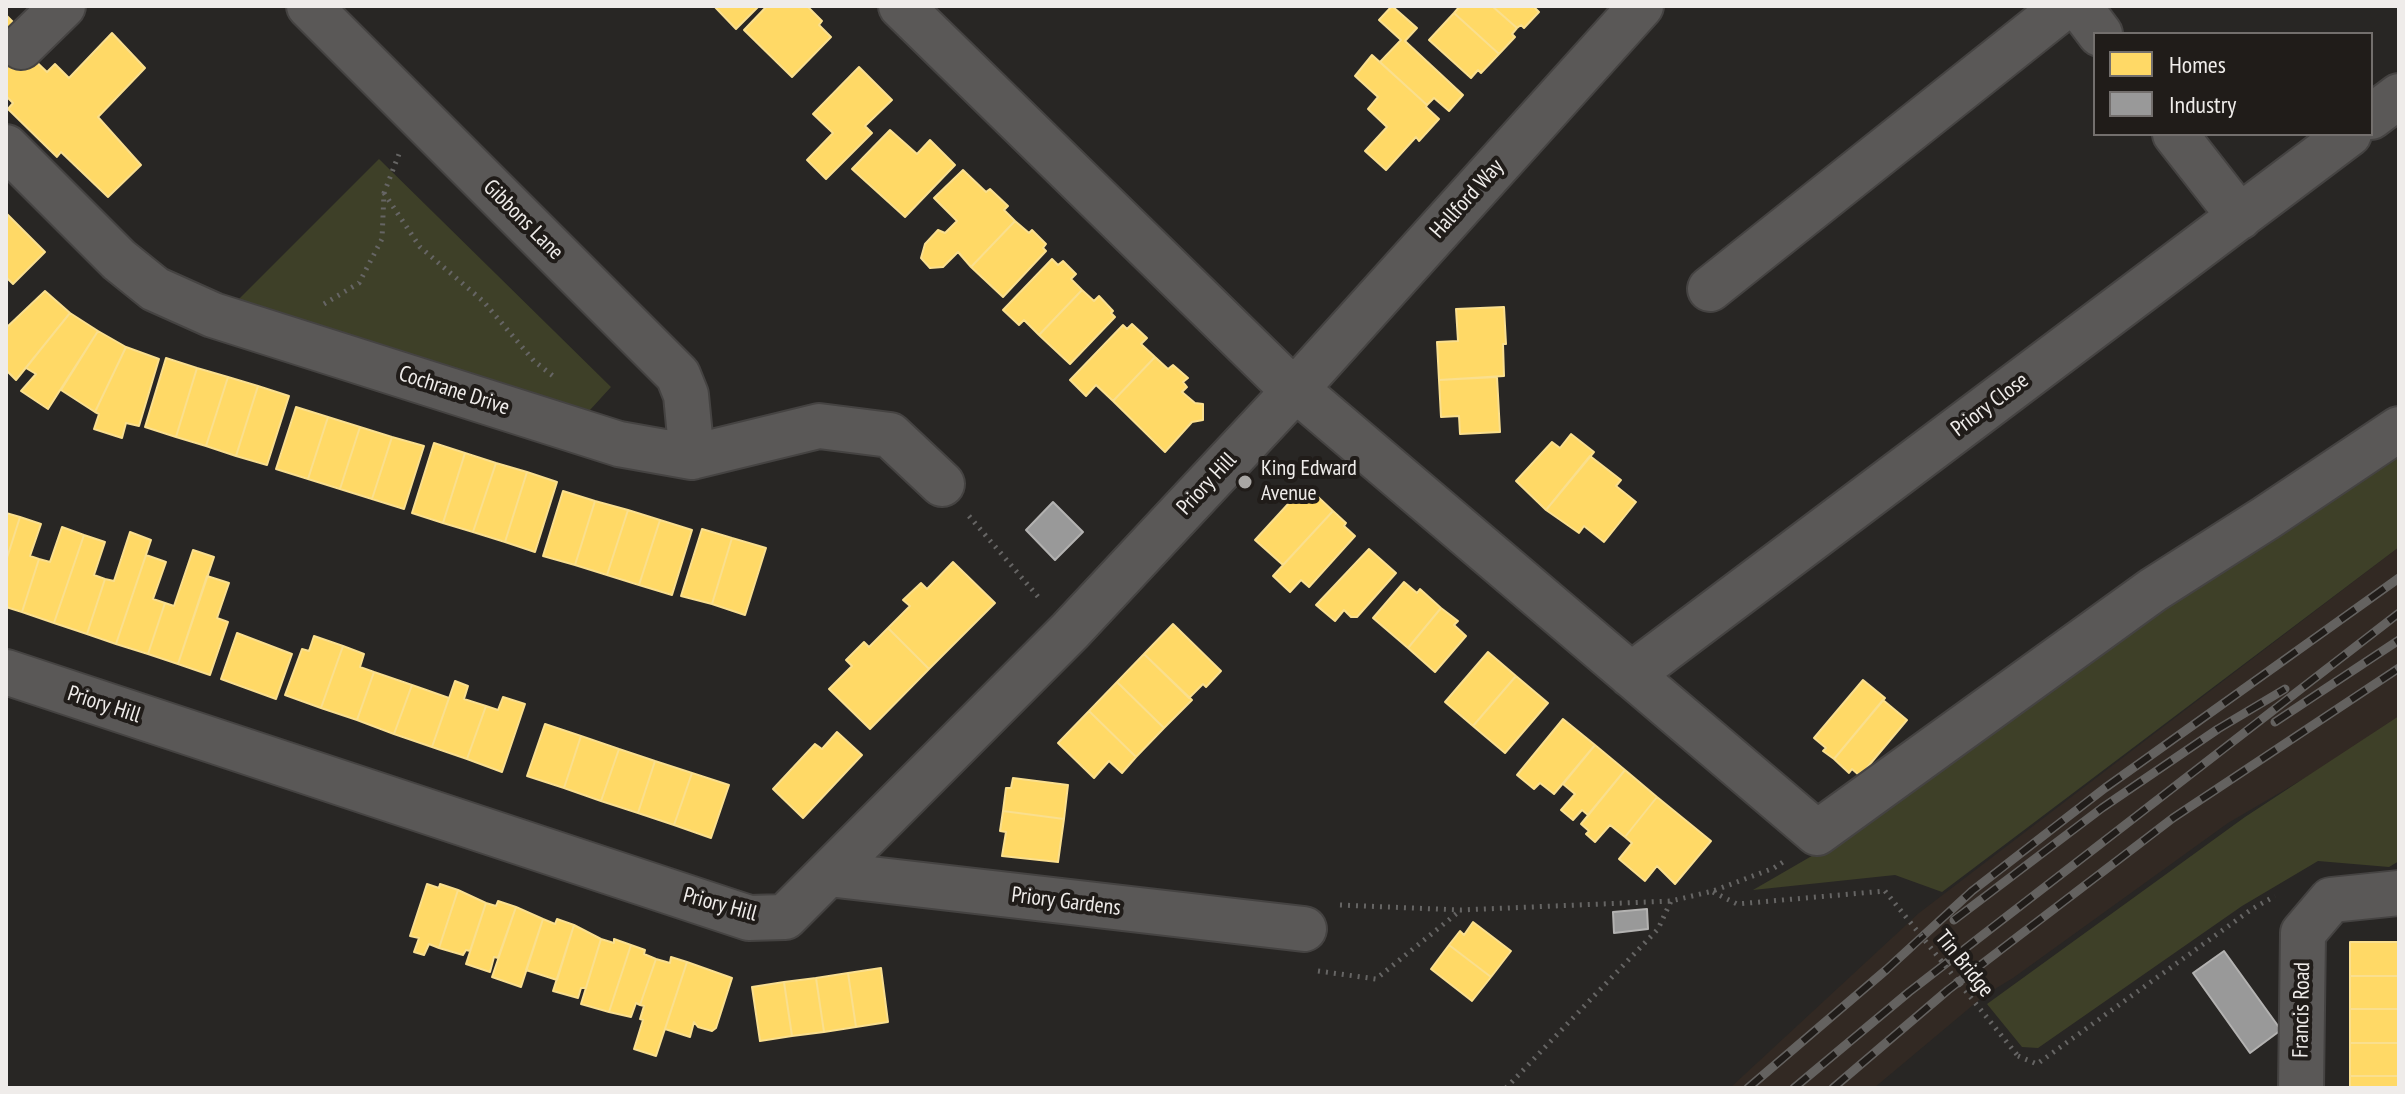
<!DOCTYPE html>
<html>
<head>
<meta charset="utf-8">
<style>
  body { margin:0 }
  #map { position:relative; width:2405px; height:1094px; overflow:hidden; background:#282624; font-family:"PT Sans Narrow",sans-serif }
  canvas { display:block }
  .frame { position:absolute; inset:0; border:8px solid #efecea; pointer-events:none }
  .legend { position:absolute; left:2093px; top:32px; width:280px; height:104px; box-sizing:border-box; background:#201c19; border:2px solid #736f6d; margin:0; padding:10px 14px; list-style:none; font-size:24px; color:#efecea }
  .legend li { display:flex; align-items:center; gap:16px; height:40px }
  .legend b { width:40px; border:2px solid #736f6d }
</style>
</head>
<body>
<div id="map">
<canvas width="2405" height="1094"></canvas>
<div class="frame"></div>
<ul class="legend">
<li><b style="height:22px;background:#ffd966"></b>Homes</li>
<li><b style="height:22px;background:#999"></b>Industry</li>
</ul>
</div>
<script>
const c = document.querySelector('canvas').getContext('2d');
c.lineJoin = 'round';
function fill(path, color) { c.fillStyle = color; c.fill(path, 'evenodd'); }
function strokePath(path, color, width, dash) { c.strokeStyle = color; c.lineWidth = width; c.lineCap = dash ? 'butt' : 'round'; c.setLineDash(dash || []); c.stroke(path); }
function label(font, color, halo, rows, align = 'center') {
  c.font = font + ' "PT Sans Narrow",sans-serif'; c.lineWidth = 8; c.setLineDash([]); c.textBaseline = 'middle'; c.strokeStyle = halo; c.fillStyle = color; for (const [text, x, y, turn = 0] of rows) {
    c.save(); c.translate(x, y); c.rotate((+turn || 0) * Math.PI / 180); c.textAlign = isNaN(turn) ? turn : align; if (halo) c.strokeText(text, 0, 0); c.fillText(text, 0, 0); c.restore();
  }
}
const built = new Path2D(`
  M2399,547V723L2228,823L2013,978L1985,995L1874,1088H1730L1919,913Z`);
const green = new Path2D(`
  M379,159L611,387L579,422L233,305Z
  M2399,445V547L1942,892L1895,875L1753,890L1829,846L2143,612Z
  M2399,716V861L2389,867L2318,861L2242,906L2038,1048L2022,1047L1987,1004L2245,817Z`);
const homes = new Path2D(`
  M714,6H759L736,29Z
  M767,6H807L822,21L819,25L831,37L792,77L744,30Z
  M1392,6L1417,28L1405,41L1463,95L1449,111L1434,98L1427,105L1380,62L1401,40L1379,20Z
  M1460,6H1492L1517,28L1512,34L1515,37L1499,54L1454,13Z
  M1492,6H1533L1539,12L1524,28L1521,25L1517,28Z
  M1454,13L1499,54L1481,73L1478,70L1471,78L1429,40Z
  M6,15L15,24L7,34L47,72L55,64L69,78L112,33L145,68L98,117L141,165L108,197L61,152L57,157L8,109L13,103L6,96Z
  M1372,55L1427,105L1426,107L1439,119L1419,141L1416,137L1386,170L1365,151L1387,127L1368,109L1378,97L1355,76Z
  M859,67L892,100L865,126L872,133L826,179L807,160L833,133L813,114Z
  M890,130L917,154L930,140L955,165L905,217L852,169Z
  M963,170L986,192L990,189L1008,206L1004,210L1015,221L971,267L958,252L943,267L930,268L921,258L925,244L938,230L945,233L957,221L934,198Z
  M6,213L45,252L13,284L6,277Z
  M1015,221L1029,233L1032,230L1046,244L1043,248L1046,251L1003,297L971,267Z
  M1052,259L1058,265L1063,261L1076,274L1071,279L1082,290L1039,335L1024,320L1019,325L1003,310Z
  M1082,290L1094,301L1099,296L1113,311L1111,313L1115,317L1070,364L1039,335Z
  M45,291L70,313L16,380L6,370V328Z
  M1504,307L1506,344H1503L1504,376L1439,380L1437,342L1458,341L1456,309Z
  M70,313L98,331L48,409L21,391L36,374L26,368Z
  M1132,324L1147,338L1141,344L1155,357L1113,401L1096,385L1086,396L1070,380L1123,325L1127,329Z
  M98,331L126,347L95,412L61,390Z
  M126,347L159,359L139,426L126,423L122,438L94,429L99,414L95,412Z
  M1155,357L1168,369L1173,365L1188,378L1183,382L1187,387L1182,392L1195,403L1203,404V420L1192,422L1165,452L1113,401Z
  M166,358L197,368L176,437L145,427Z
  M197,368L228,377L206,446L176,437Z
  M228,377L258,386L236,456L206,446Z
  M1497,377L1500,432L1460,434L1459,416L1441,417L1439,380Z
  M258,386L289,396L267,465L236,456Z
  M296,407L328,417L308,479L276,469Z
  M328,417L360,427L340,489L308,479Z
  M360,427L392,437L372,499L340,489Z
  M1571,434L1594,452L1546,510L1516,481L1552,442L1560,448Z
  M392,437L424,446L404,509L372,499Z
  M434,443L465,453L443,523L412,513Z
  M465,453L496,463L473,532L443,523Z
  M1590,456L1621,480L1616,486L1636,502L1604,542L1584,526L1579,533L1546,510Z
  M496,463L527,472L505,542L473,532Z
  M527,472L557,482L535,552L505,542Z
  M563,491L595,501L575,565L543,556Z
  M1300,491L1311,502L1317,496L1333,511L1283,565L1255,540Z
  M595,501L628,510L607,575L575,565Z
  M628,510L660,520L639,585L607,575Z
  M1333,511L1346,523L1344,526L1355,536L1309,587L1301,580L1290,592L1273,576Z
  M6,513L20,517L6,561Z
  M20,517L41,524L30,556L39,559L22,612L6,607V561Z
  M660,520L692,530L672,595L639,585Z
  M62,527L84,535L54,623L22,612L39,559L50,562Z
  M702,529L732,538L712,604L681,596Z
  M130,532L151,540L116,644L87,634L105,579L114,581Z
  M84,535L105,542L94,575L105,579L87,634L54,623Z
  M732,538L766,548L745,615L712,604Z
  M1369,549L1396,573L1357,617H1351L1344,610L1335,621L1316,605Z
  M193,550L214,557L178,664L148,654L165,603L174,606Z
  M146,555L166,562L153,599L165,603L148,654L116,644Z
  M953,562L995,603L929,669L888,628L910,606L903,600L921,583L927,589Z
  M207,576L229,583L217,618L228,622L210,675L178,664Z
  M1404,582L1417,593L1420,589L1441,608L1408,648L1373,618Z
  M1441,608L1458,621L1454,625L1466,636L1435,672L1408,648Z
  M1173,624L1221,671L1206,687L1203,684L1189,698L1144,654Z
  M888,628L929,669L870,729L829,689L852,666L846,660L864,642L869,647Z
  M237,633L292,654L276,699L221,679Z
  M314,636L343,646L321,708L285,695L302,649L309,651Z
  M343,646L364,654L360,667L374,672L357,720L321,708Z
  M1488,652L1516,676L1473,726L1445,702Z
  M1144,654L1192,700L1164,728L1117,682Z
  M374,672L412,685L394,734L357,720Z
  M1516,676L1548,703L1505,753L1473,726Z
  M1863,680L1885,698L1834,759L1823,751L1826,748L1814,738Z
  M455,681L468,686L464,699L486,706L467,759L432,747Z
  M1117,682L1164,728L1136,757L1089,711Z
  M412,685L449,698L432,747L394,734Z
  M503,697L525,704L502,772L467,759L486,706L498,710Z
  M1883,700L1907,720L1860,776L1852,769L1849,773L1834,759Z
  M1089,711L1136,757L1122,773L1109,761L1094,778L1058,743Z
  M1563,719L1595,745L1554,794L1540,783L1534,789L1517,775Z
  M545,724L581,736L564,788L527,776Z
  M837,732L862,755L803,818L773,789L815,744L822,749Z
  M581,736L619,749L601,801L564,788Z
  M1595,745L1625,770L1588,815L1582,810L1573,820L1561,810L1575,794L1563,784Z
  M619,749L655,761L638,813L601,801Z
  M655,761L692,773L674,825L638,813Z
  M1625,770L1657,797L1625,837L1610,825L1595,842L1586,834L1589,831L1581,824Z
  M692,773L729,785L711,838L674,825Z
  M1013,778L1068,785L1064,819L1003,811L1006,788H1011Z
  M1657,797L1711,841L1675,884L1657,866L1645,881L1619,859L1632,843L1625,837Z
  M1003,811L1064,819L1058,862L1002,856L1006,832L1000,831Z
  M427,884L439,888L440,884L458,890L439,948L429,944L424,955L414,952L419,938L410,936Z
  M458,890L486,903L470,951L466,950L463,955L439,948Z
  M498,901L516,907L498,958L494,957L490,972L466,964L486,903L496,906Z
  M516,907L543,919L521,987L492,977Z
  M543,919L555,924L557,919L574,925L557,980L526,970Z
  M1473,922L1511,951L1491,977L1449,945L1460,931L1464,935Z
  M574,925L601,939L586,988H581L578,998L553,991Z
  M601,939L614,943V939L631,945L609,1012L581,1004Z
  M2350,942H2399V976H2350Z
  M631,945L645,950L644,954L656,959L640,1005L636,1003L631,1017L609,1012Z
  M1449,945L1491,977L1472,1001L1431,969Z
  M671,957L687,962L656,1056L634,1049L643,1020L640,1019L644,1006L640,1005L656,959L670,963Z
  M687,962L732,978L716,1028L712,1031L698,1027L694,1022L690,1037L665,1029Z
  M881,968L888,1022L856,1027L848,973Z
  M848,973L856,1027L824,1032L816,978Z
  M2350,976H2399V1009H2350Z
  M816,978L824,1032L792,1036L784,982Z
  M784,982L792,1036L760,1041L752,987Z
  M2350,1009H2399V1043H2350Z
  M2350,1043H2399V1076H2350Z
  M2350,1076H2399V1088H2350Z`);
const industry = new Path2D(`
  M1053,502L1083,532L1055,560L1026,530Z
  M1647,909L1648,929L1614,933L1613,912Z
  M2224,951L2281,1030L2250,1053L2193,973Z`);
const path = new Path2D(`
  M384,193L420,247L483,301L534,361L553,376
  M324,304L359,283L382,239L384,193L399,154
  M969,516L1040,599
  M1713,892L1737,904L1885,891
  M1340,905L1461,910L1671,901L1713,891L1774,868L1783,862
  M1318,971L1376,979L1461,910
  M2018,1056L2037,1064L2252,909L2275,896
  M1506,1088L1658,929L1671,901`);
const minor = new Path2D(`
  M309,6L678,375L686,395L692,457
  M901,6L1294,391L1312,403L1817,833L2153,590L2266,518L2399,429
  M2079,6L2100,34
  M21,47L63,6
  M2371,117L2399,96
  M2175,134L2240,217
  M6,147L119,260L155,289L213,315L619,444L692,457L819,426L890,435L942,484
  M1710,289L2065,6
  M6,672L749,918L785,917L1070,631L1294,391L1641,6
  M1631,675L2349,134
  M828,874L1304,929
  M2301,1088L2303,933L2331,900L2399,893`);
const rail = new Path2D(`
  M2275,722L2399,640
  M1954,920L2102,808L2218,729L2285,689
  M1748,1088L1886,970L1972,891L2105,788L2399,578
  M1794,1088L1909,992L2399,613
  M1833,1088L1948,990L2173,818L2399,668`);
const pathBridge = new Path2D(`
  M1885,891L2018,1056`);
const markers = [
  [1245,482,8,"#a9a7a5"]
];
const streetNames = [
  ["Hallford Way",1467,199,-48],
  ["Gibbons Lane",523,220,45],
  ["Cochrane Drive",454,391,18],
  ["Priory Close",1990,405,-37],
  ["Priory Hill",1207,484,-47],
  ["Priory Hill",104,705,18],
  ["Priory Gardens",1066,902,7],
  ["Priory Hill",720,905,15],
  ["Tin Bridge",1964,964,51],
  ["Francis Road",2302,1010,-89]
];
const poiNames = [
  ["King Edward",1261,469],
  ["Avenue",1261,494]
];
fill(built, '#322923');
fill(green, '#3e4028');
fill(homes, '#ffd966');
strokePath(homes, '#fadf8e', 2);
fill(industry, '#999');
strokePath(industry, '#b3b2b1', 2);
strokePath(minor, '#454342', 48);
strokePath(path, '#666564', 5, [2, 6]);
strokePath(minor, '#5a5857', 44);
strokePath(rail, '#646260', 9);
strokePath(rail, '#201c19', 6, [18]);
strokePath(pathBridge, '#666564', 5, [2, 6]);
for (const [x, y, r, color] of markers) { const dot = new Path2D(); dot.arc(x, y, r, 0, 2 * Math.PI); c.fillStyle = color; c.fill(dot); strokePath(dot, '#201c19', 3); }
label('22px', '#efecea', '#201c19', streetNames);
label('22px', '#efecea', '#201c19', poiNames, 'left');
</script>
</body>
</html>
